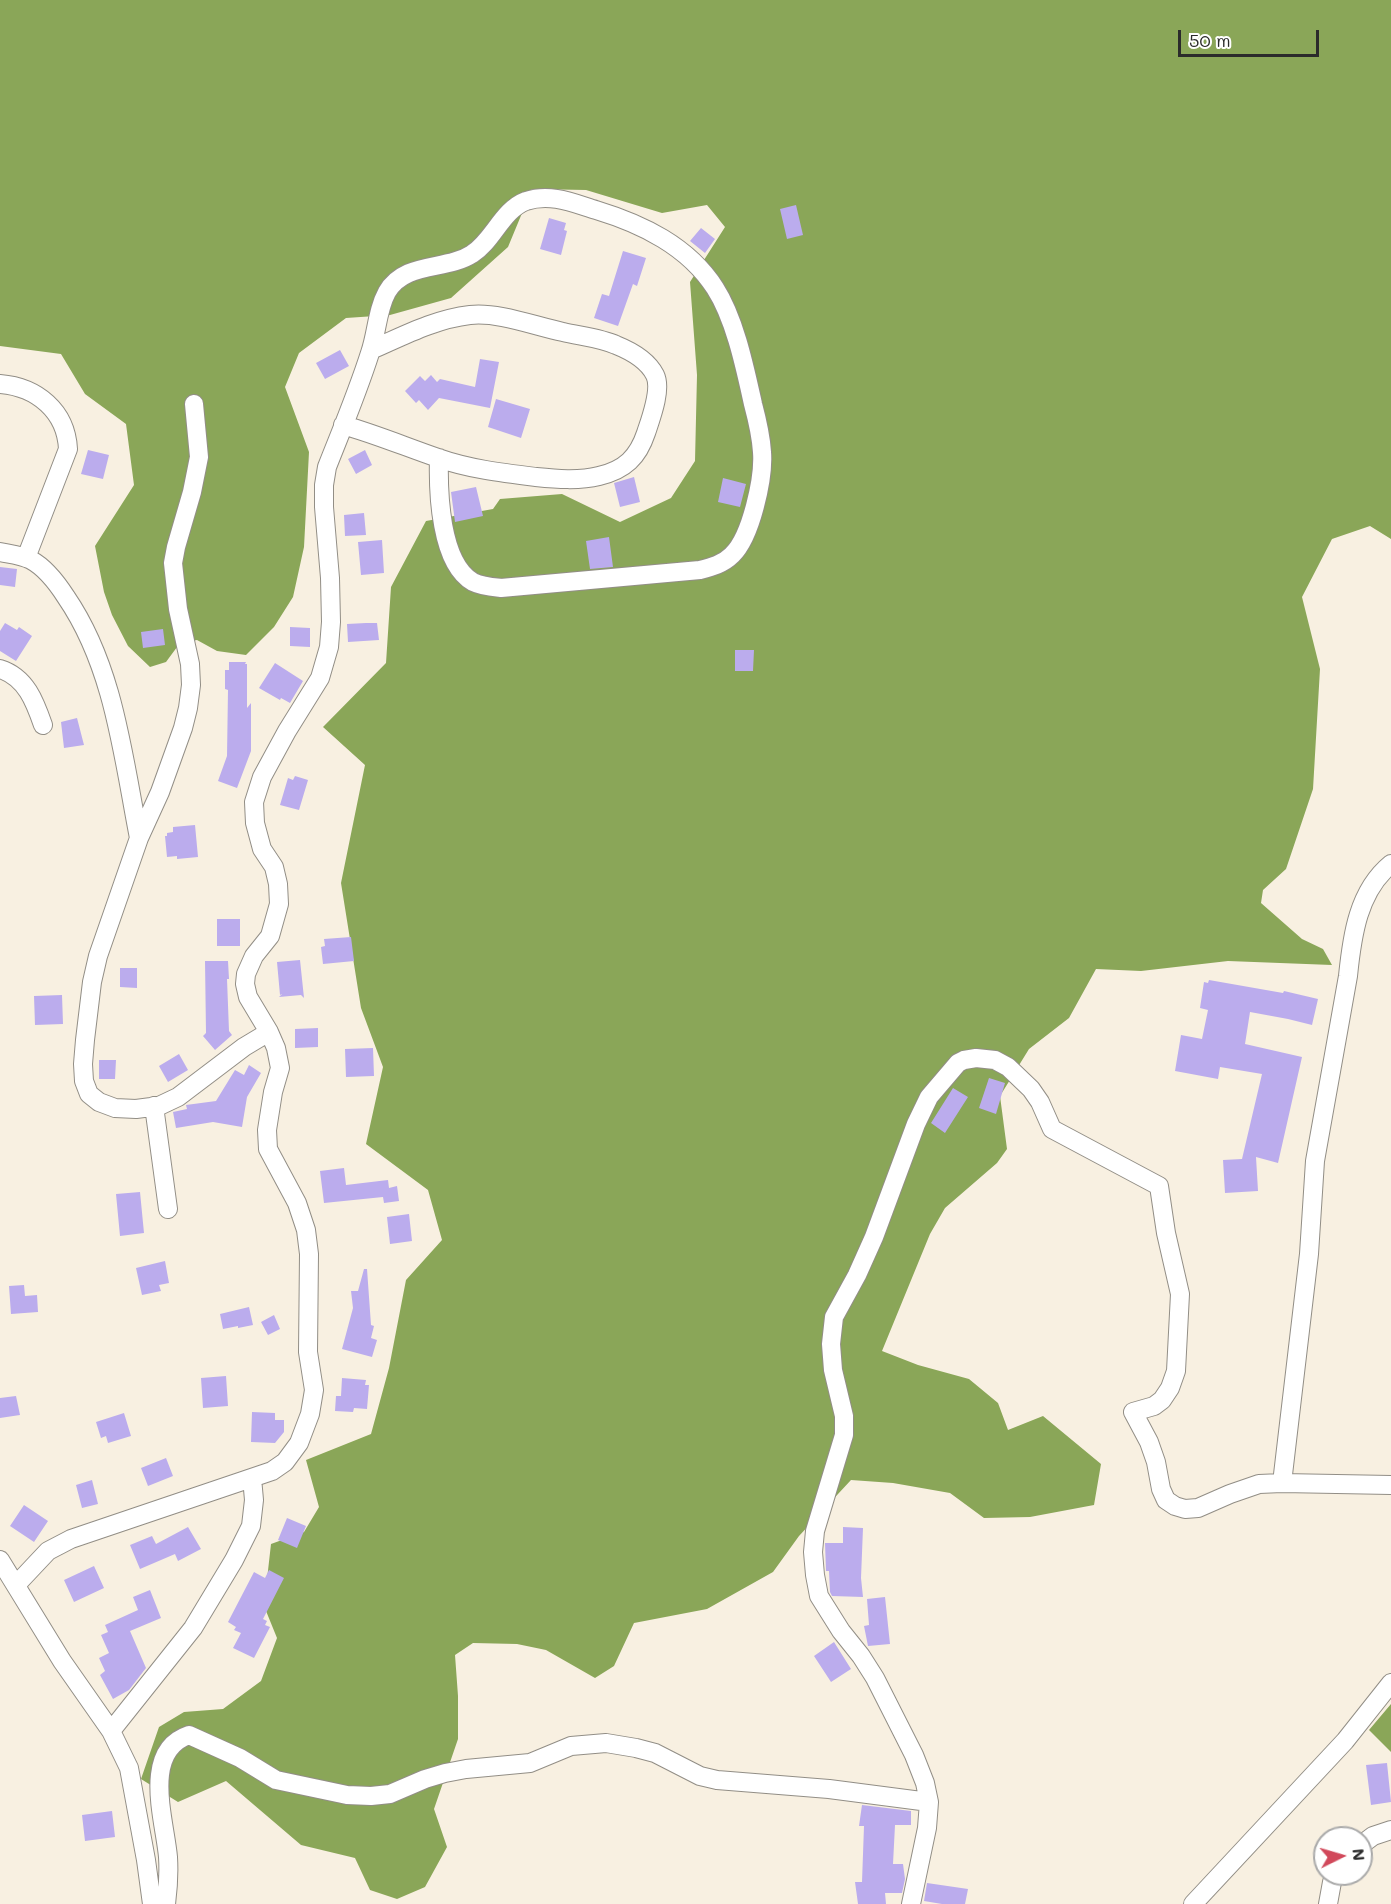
<!DOCTYPE html>
<html>
<head>
<meta charset="utf-8">
<style>
  body { margin:0 }
  #map { position:relative; width:1391px; height:1904px; overflow:hidden; background:#f8f0e1; font-family:Mali,sans-serif }
  canvas { display:block }
  .north { position:absolute; left:1313px; top:1826px; width:60px; height:60px; box-sizing:border-box; background:#fff; border:2px solid #aaa; border-radius:50%; rotate:85deg; font-size:16px; font-weight:700; line-height:24px; text-align:center; color:#2b2b2b }
  .north::after { content:''; display:block; margin:auto; width:21px; height:27px; background:#d1495b; clip-path:polygon(50% 0,100% 100%,50% 72%,0 100%) }
  .scale { position:absolute; left:1178px; top:30px; width:141px; height:27px; box-sizing:border-box; border:3px solid #2b2b2b; border-top:0; padding-left:8px; font-size:18px; line-height:21px; white-space:nowrap; color:#2b2b2b; -webkit-text-stroke:4px #fff; paint-order:stroke }
</style>
</head>
<body>
<div id="map">
<canvas width="1391" height="1904"></canvas>
<div class="north">N</div>
<div class="scale">50 m</div>
</div>
<script>
const c = document.querySelector('canvas').getContext('2d');
c.lineJoin = 'round';
function fill(path, color) { c.fillStyle = color; c.fill(path, 'evenodd'); }
function strokePath(path, color, width, dash) { c.strokeStyle = color; c.lineWidth = width; c.lineCap = dash ? 'butt' : 'round'; c.setLineDash(dash || []); c.stroke(path); }
const forest = new Path2D(`
  M0,0H1391V539L1370,526L1332,539L1302,597L1320,669L1313,789L1286,869L1263,890L1261,903L1302,939L1323,949L1332,965L1228,961L1141,971L1096,969L1069,1018L1029,1049L1000,1096L1007,1149L997,1163L945,1208L930,1234L882,1351L918,1365L969,1379L998,1403L1008,1430L1043,1416L1101,1464L1094,1505L1030,1517L984,1518L950,1493L893,1483L851,1480L799,1536L773,1572L707,1609L634,1623L614,1666L595,1678L546,1650L517,1644L473,1643L455,1655L458,1696V1739L434,1809L447,1847L425,1887L397,1899L370,1890L355,1858L301,1845L226,1781L178,1802L141,1779L159,1727L184,1712L223,1709L261,1681L277,1638L264,1606L271,1544L304,1532L319,1507L306,1460L371,1434L389,1368L406,1280L442,1240L428,1190L366,1144L383,1067L361,1008L341,883L365,765L323,727L386,663L391,587L426,521L493,509L500,499L562,494L620,522L671,498L695,461L697,375L690,282L725,227L707,205L662,213L586,190L532,189L508,247L451,298L390,315L346,318L299,353L285,387L309,452L304,547L293,597L274,627L246,655L217,651L197,640L180,643L166,662L150,667L128,646L112,615L104,592L95,546L134,485L126,424L85,394L61,354L0,346Z
  M1391,1704V1752L1369,1730Z`);
const building = new Path2D(`
  M796,205L803,235L787,239L780,209Z
  M549,218L566,223L564,230L567,231L561,255L540,249Z
  M701,228L715,239L705,253L690,241Z
  M623,251L646,258L637,286L633,284L618,326L594,318L602,294L609,296Z
  M340,350L349,366L325,379L316,363Z
  M480,359L499,362L490,408L439,398L428,410L419,400L416,403L405,391L420,376L425,381L431,375L437,382L440,379L475,387Z
  M496,399L530,409L521,438L488,427Z
  M88,450L109,455L103,479L81,474Z
  M365,450L372,465L356,474L348,459Z
  M634,477L640,502L620,507L614,483Z
  M723,478L746,484L740,507L718,502Z
  M476,487L483,516L455,522L451,492Z
  M364,513L366,535L345,536L344,515Z
  M609,537L613,567L590,569L586,541Z
  M382,540L384,573L361,575L358,542Z
  M0,567L17,569L15,587L0,585Z
  M5,623L17,630L19,627L32,636L16,661L0,651V631Z
  M366,623H377L379,640L348,642L347,624Z
  M290,627L310,628V647L290,646Z
  M163,629L165,645L143,648L141,632Z
  M735,650H754L753,671H735Z
  M229,662H246L245,664H247V708L251,703V751L237,788L218,781L227,756L228,690L225,689V670H229Z
  M275,663L303,681L290,703L281,698L280,700L259,688Z
  M77,718L84,745L64,748L61,722Z
  M295,776L308,780L299,810L280,805L288,778L293,780Z
  M195,825L198,857L177,859V856L167,857L165,836H167V833L173,832V827Z
  M217,919H240V946H217Z
  M351,937L354,961L323,964L321,947L325,946L324,939Z
  M300,960L304,998L301,995L279,997L282,994L280,995L277,962Z
  M205,961H228L229,979H227L229,1031L232,1035L215,1050L203,1036L206,1033Z
  M120,968H137V988L120,987Z
  M1209,980L1283,993L1284,991L1318,999L1312,1025L1288,1019L1250,1012L1245,1044L1302,1057L1278,1163L1256,1157L1258,1191L1225,1193L1223,1160L1242,1159L1262,1074L1220,1067L1218,1079L1175,1071L1181,1035L1202,1039L1208,1010L1200,1008L1204,982L1208,983Z
  M62,995L63,1024L35,1025L34,996Z
  M318,1028V1047L295,1048V1029Z
  M373,1048L374,1076L346,1077L345,1049Z
  M179,1054L188,1070L168,1082L159,1066Z
  M99,1060H116L115,1079H99Z
  M249,1065L261,1073L247,1097L242,1127L213,1122L176,1128L173,1112L187,1109L186,1105L216,1101L235,1070L244,1075Z
  M989,1078L1005,1083L996,1114L979,1108Z
  M953,1088L968,1097L945,1133L931,1123Z
  M344,1168L346,1185L388,1180L389,1188L397,1186L399,1201L384,1203L383,1197L324,1203L320,1171Z
  M140,1192L144,1233L120,1236L116,1194Z
  M409,1214L412,1241L390,1244L387,1217Z
  M165,1261L169,1283L159,1285L161,1291L142,1295L136,1268Z
  M364,1269H367L371,1325L374,1326L371,1338L377,1340L372,1357L342,1349L353,1308L351,1291H358Z
  M24,1285L25,1296L37,1295L38,1312L11,1314L9,1286Z
  M249,1307L253,1325L238,1328V1326L223,1329L220,1314Z
  M274,1315L280,1329L268,1335L261,1322Z
  M226,1376L228,1406L203,1408L201,1378Z
  M342,1378L366,1380L365,1385H369L367,1409L354,1408L353,1412L335,1411L336,1396H341Z
  M16,1396L20,1415L0,1418V1398Z
  M252,1412L275,1413V1420H284V1432L275,1443L251,1442Z
  M124,1413L131,1436L108,1443L106,1436L101,1438L96,1422Z
  M166,1458L173,1476L148,1486L141,1468Z
  M92,1480L98,1504L82,1508L76,1485Z
  M24,1505L48,1521L34,1542L10,1526Z
  M287,1518L306,1526L297,1548L278,1540Z
  M188,1527L201,1549L178,1561L175,1554L140,1569L130,1545L152,1536L156,1544Z
  M843,1527L863,1528L861,1578L863,1597L832,1596L830,1592L829,1571H826L825,1543H843Z
  M94,1566L104,1588L74,1602L64,1580Z
  M269,1570L284,1578L263,1619L267,1621L265,1625L270,1627L254,1658L233,1648L241,1633L234,1630L236,1627L228,1622L254,1572L265,1578Z
  M150,1590L161,1618L130,1631L146,1668L129,1690L113,1699L100,1675L105,1671L99,1658L109,1653L101,1635L108,1632L105,1625L138,1610L133,1597Z
  M885,1597L890,1644L868,1646L864,1626L869,1625L867,1599Z
  M834,1642L851,1669L831,1682L814,1656Z
  M1387,1763L1391,1802L1371,1805L1366,1765Z
  M862,1805L911,1811V1825H895L893,1864H903L905,1879L902,1893H885L886,1904H858L855,1882H862L864,1826H859Z
  M112,1811L115,1837L85,1841L82,1815Z
  M927,1883L968,1889L965,1904H942L924,1901Z`);
const street = new Path2D(`
  M0,384C37,387 66,411 68,449L26,558
  M194,404L199,457L192,492L176,547L173,563L178,609L190,664L191,685L188,708L183,728L160,792L139,838L98,956L92,982L85,1040L83,1064L84,1081L89,1094L99,1102L115,1108L136,1109L159,1106L178,1097L244,1047L269,1032
  M343,425C375,434 406,447 438,458C469,469 503,473 536,477C556,479 579,481 599,476C625,470 638,457 646,433C651,418 662,389 655,375C648,361 631,351 616,345C601,338 580,336 563,332C534,326 500,312 470,315C435,319 403,336 371,350
  M0,552C10,554 22,555 31,560C46,568 57,583 66,597C114,667 123,756 139,838
  M0,669C26,677 35,702 43,725
  M154,1106L168,1209
  M1282,1483L1309,1254L1315,1161L1348,976C1352,936 1358,891 1391,864
  M0,1560L62,1661L111,1731L129,1768L146,1860L152,1904
  M16,1585L48,1551L71,1539L272,1471L285,1462L299,1443L310,1414L314,1390L308,1352L309,1254L306,1230L297,1203L268,1149L267,1130L273,1092L280,1068L276,1048L269,1032L248,997L245,984L246,974L254,956L270,936L279,904L278,884L274,867L262,849L255,823L254,802L262,777L287,731L320,678L329,647L331,622L330,578L324,507V485L327,467C342,429 358,391 370,353C377,333 377,310 387,292C405,261 446,271 472,254C493,241 502,210 526,201C551,193 573,203 596,210C642,224 688,246 715,288C735,319 745,368 753,404C757,419 761,436 762,452C764,478 751,537 732,555C723,564 712,567 700,570L501,588C492,587 481,586 473,582C440,563 438,492 439,458
  M111,1731L193,1628L234,1560L251,1526L254,1500L252,1478
  M1361,1845L1373,1836L1391,1830
  M166,1904C168,1889 169,1873 168,1857C165,1821 141,1751 189,1735L240,1758L276,1780L347,1795L371,1796L390,1794L425,1779L445,1773L466,1769L530,1763L571,1746L606,1743L636,1748L655,1753L700,1776L717,1780L829,1789L929,1802
  M911,1904L927,1828L929,1802L925,1783L914,1755L875,1678L861,1656L841,1631L819,1596L815,1575L813,1552L815,1531L844,1435V1416L833,1370L831,1344L834,1317L857,1275L874,1237L916,1124L929,1097L958,1063L964,1060L976,1058L995,1060L1008,1067L1031,1089L1040,1102L1052,1129L1159,1186L1166,1233L1180,1294L1176,1371L1170,1388L1162,1400L1154,1406L1133,1412L1149,1442L1156,1462L1161,1489L1166,1500L1175,1506L1185,1509L1198,1508L1230,1494L1259,1484L1282,1483L1391,1485
  M1193,1904L1345,1741L1391,1683
  M1328,1904L1332,1882L1337,1874`);
fill(forest, '#8aa658');
fill(building, '#bbaced');
strokePath(street, '#928e86', 20);
strokePath(street, '#fff', 18);
</script>
</body>
</html>
